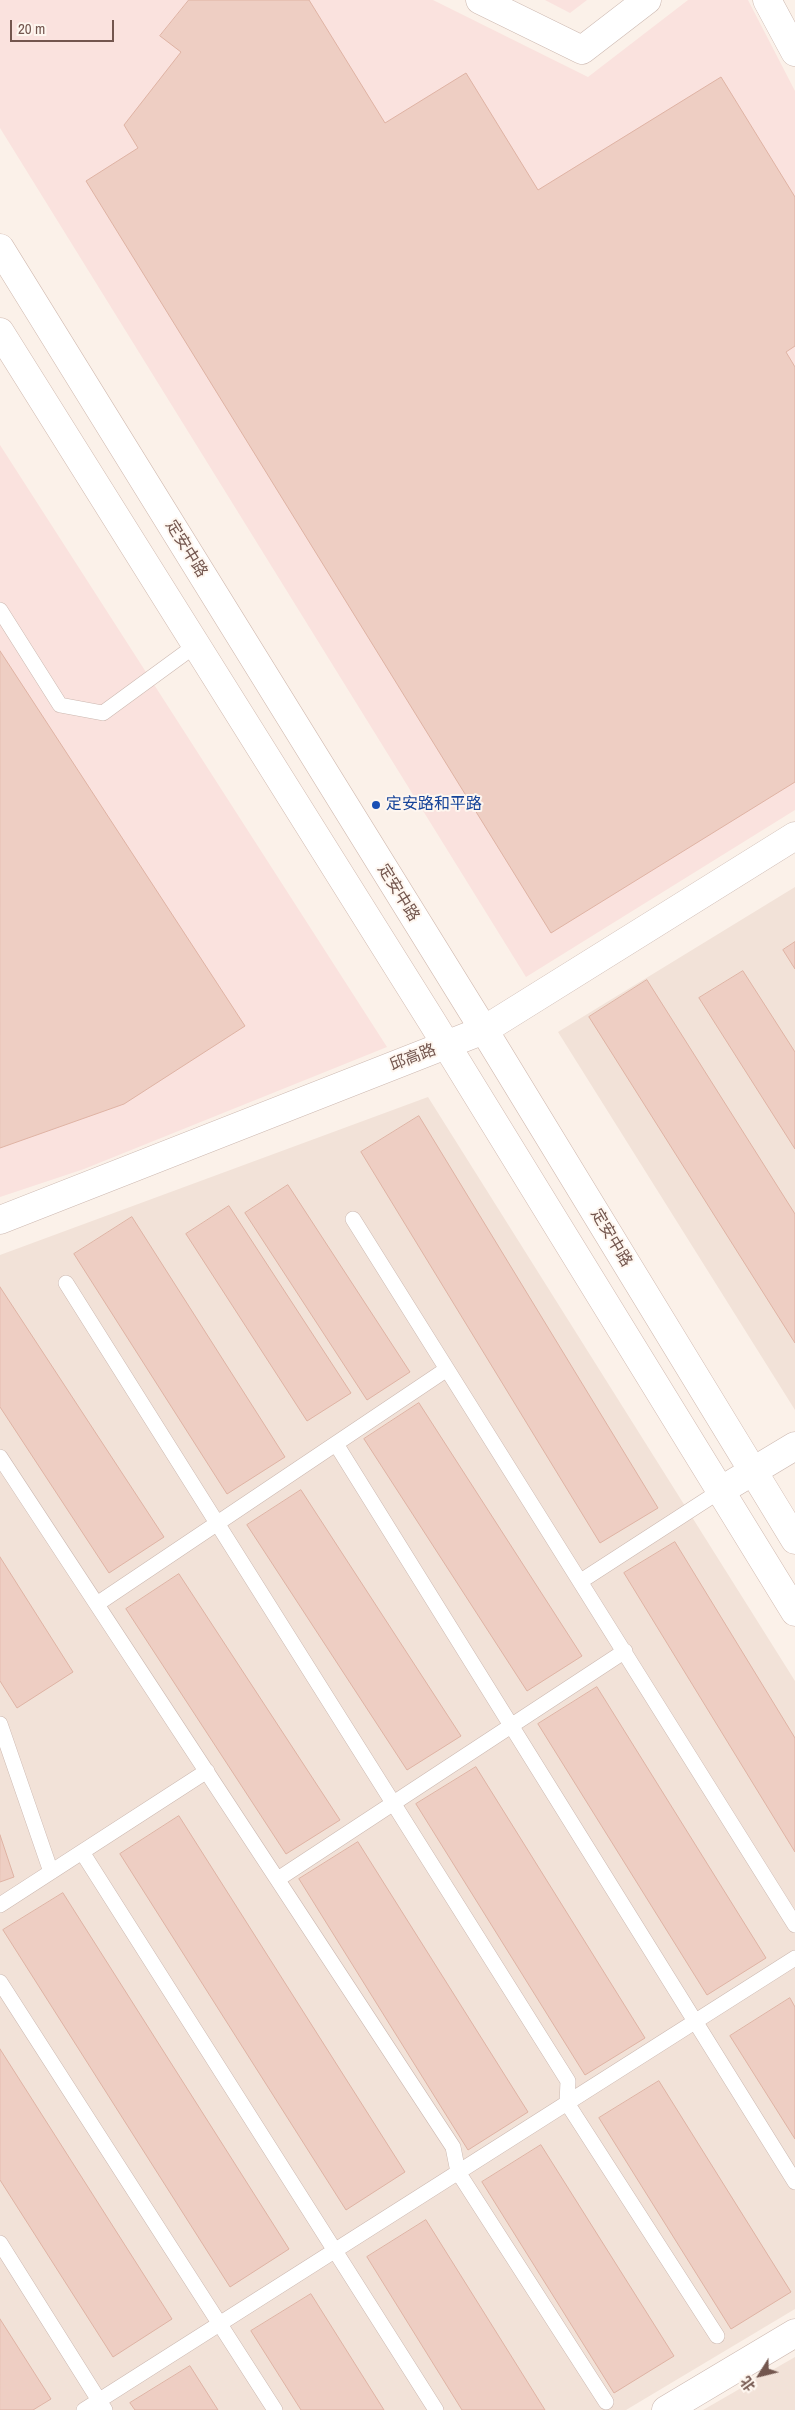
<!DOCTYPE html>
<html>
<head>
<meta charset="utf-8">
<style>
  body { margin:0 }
  #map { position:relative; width:795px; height:2410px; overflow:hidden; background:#fbf1e9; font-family:"Archivo Narrow","Noto Sans SC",sans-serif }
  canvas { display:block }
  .north { position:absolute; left:735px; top:2350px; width:50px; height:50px; -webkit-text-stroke:4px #fef6ef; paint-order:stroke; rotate:234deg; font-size:14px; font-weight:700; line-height:20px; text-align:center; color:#73564e }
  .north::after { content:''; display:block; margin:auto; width:18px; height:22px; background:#73564e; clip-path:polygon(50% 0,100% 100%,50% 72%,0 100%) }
  .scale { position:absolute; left:10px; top:20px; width:104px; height:22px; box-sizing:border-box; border:2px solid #73564e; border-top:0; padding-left:6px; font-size:15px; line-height:18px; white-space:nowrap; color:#73564e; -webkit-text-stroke:4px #fef6ef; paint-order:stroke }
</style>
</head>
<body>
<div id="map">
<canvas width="795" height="2410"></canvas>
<div class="north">北</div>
<div class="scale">20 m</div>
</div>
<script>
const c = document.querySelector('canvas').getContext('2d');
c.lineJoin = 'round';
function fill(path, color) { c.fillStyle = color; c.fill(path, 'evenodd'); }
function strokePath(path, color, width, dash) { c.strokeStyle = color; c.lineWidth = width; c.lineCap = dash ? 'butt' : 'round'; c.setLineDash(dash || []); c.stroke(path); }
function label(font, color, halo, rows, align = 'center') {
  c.font = font + ' "Archivo Narrow","Noto Sans SC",sans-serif'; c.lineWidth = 4; c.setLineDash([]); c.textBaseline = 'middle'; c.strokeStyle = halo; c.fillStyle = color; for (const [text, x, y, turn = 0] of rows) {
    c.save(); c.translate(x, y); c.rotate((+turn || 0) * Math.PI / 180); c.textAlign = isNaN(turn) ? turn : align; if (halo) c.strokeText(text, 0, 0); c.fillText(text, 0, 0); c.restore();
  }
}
const residential = new Path2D(`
  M795,887V1410L558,1032Z
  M428,1097L795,1681V2309L626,2410H0V1255Z
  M795,2357V2410H703Z`);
const commercial = new Path2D(`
  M0,0H433L588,77L688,0H748L795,91V810L526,977L0,128Z
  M545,0H587L570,13Z
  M0,445L387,1047L84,1169L0,1197Z`);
const building = new Path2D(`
  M189,0H309L385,123L466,73L538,190L721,77L795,197V346L786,352L795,367V782L551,933L86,181L138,148L124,125L181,52L160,36Z
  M0,651L245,1026L124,1104L0,1148Z
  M795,942V969L783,950Z
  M743,971L795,1052V1149L699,998Z
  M647,980L795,1214V1343L589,1017Z
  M419,1116L658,1508L600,1543L361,1152Z
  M288,1185L410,1372L367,1400L245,1213Z
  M229,1206L351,1393L307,1421L186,1234Z
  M132,1217L285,1457L227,1494L74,1254Z
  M0,1287L164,1537L109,1573L0,1407Z
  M419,1403L582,1656L527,1691L364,1439Z
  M301,1490L461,1736L407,1770L247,1525Z
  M675,1542L795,1738V1852L624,1573Z
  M0,1557L73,1672L17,1708L0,1681Z
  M179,1574L340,1820L286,1854L126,1609Z
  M597,1687L766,1958L707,1995L538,1724Z
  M476,1767L645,2038L585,2075L416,1804Z
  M179,1816L405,2172L346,2210L120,1854Z
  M0,1835L14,1877L0,1882Z
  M358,1842L528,2112L468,2150L299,1879Z
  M63,1893L289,2249L230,2287L3,1930Z
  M790,1998L795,2007V2139L730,2036Z
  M0,2049L172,2319L113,2357L0,2180Z
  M659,2081L791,2292L731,2329L599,2118Z
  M541,2145L674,2356L614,2393L482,2182Z
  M426,2220L545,2410H462L367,2257Z
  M311,2294L384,2410H301L251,2331Z
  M0,2319L51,2399L33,2410H0Z
  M190,2366L218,2410H135L130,2403Z`);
const service = new Path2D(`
  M0,610L60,705L103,713L196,645
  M353,1219L795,1925
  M66,1283L568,2081L567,2103L717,2336
  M336,1444L795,2182
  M0,1457L453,2147L458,2172L606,2402
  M581,1581L720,1491
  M97,1604L447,1369
  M0,1724L51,1872
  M82,1852L436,2410
  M278,1879L625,1651
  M0,1905L207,1771
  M0,1982L275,2410
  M0,2243L105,2410
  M84,2410L795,1958`);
const minor = new Path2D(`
  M480,0L582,50L647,0
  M767,0L795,52
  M0,1220L484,1030L795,836
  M720,1491L795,1446
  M666,2410L795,2333`);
const secondary = new Path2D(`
  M0,248L484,1030L795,1540
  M0,332L431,1020L795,1612`);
const markers = [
  [376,805,5,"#1a4fb4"]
];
const streetNames = [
  ["定安中路",186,549,58],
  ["定安中路",398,893,58],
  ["邱高路",413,1058,-21],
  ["定安中路",611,1238,59]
];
const transitNames = [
  ["定安路和平路",386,805]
];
fill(residential, '#f2e2d8');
fill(commercial, '#fae2de');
fill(building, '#eecec3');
strokePath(building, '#dfb3a4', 1);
strokePath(service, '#ccb8b0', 16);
strokePath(minor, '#ccb8b0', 29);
strokePath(secondary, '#d1bab0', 29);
strokePath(service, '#fff', 15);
strokePath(minor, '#fff', 28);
strokePath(secondary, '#fff', 28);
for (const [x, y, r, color] of markers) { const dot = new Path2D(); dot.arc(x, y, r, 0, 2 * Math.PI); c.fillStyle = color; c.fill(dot); strokePath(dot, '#fef6ef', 2); }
label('16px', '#73564e', '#fef6ef', streetNames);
label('16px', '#164399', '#fef6ef', transitNames, 'left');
</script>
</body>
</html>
